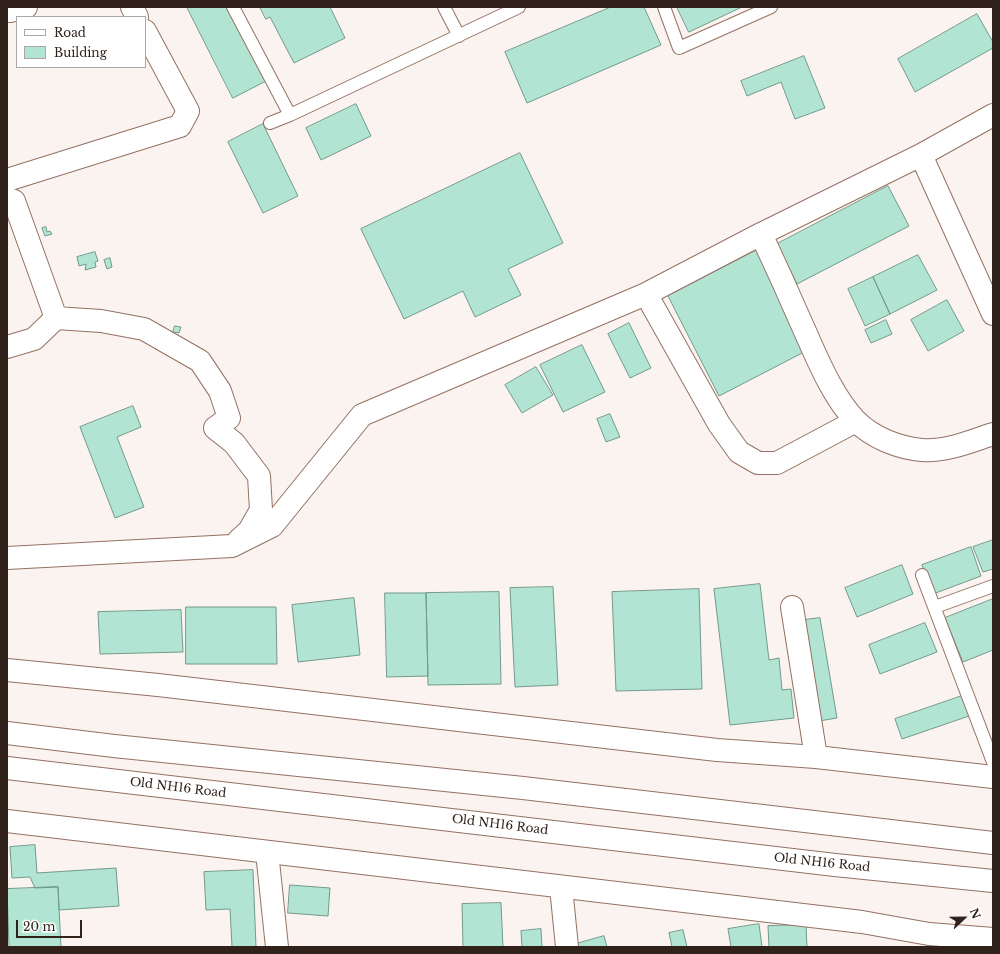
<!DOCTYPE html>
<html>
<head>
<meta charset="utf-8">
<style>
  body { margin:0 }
  #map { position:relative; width:1000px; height:954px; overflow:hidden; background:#fbf3ef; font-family:"Libre Baskerville",serif }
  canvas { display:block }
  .frame { position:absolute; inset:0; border:8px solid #30221b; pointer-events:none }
  .legend { position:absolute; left:16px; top:16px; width:130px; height:52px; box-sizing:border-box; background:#fff; border:1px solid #aca7a4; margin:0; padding:5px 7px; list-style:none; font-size:12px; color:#30221b }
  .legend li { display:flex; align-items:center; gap:8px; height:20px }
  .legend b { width:20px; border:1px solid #aca7a4 }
  .north { position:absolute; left:944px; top:898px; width:40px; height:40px; -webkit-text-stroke:3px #fff; paint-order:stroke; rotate:68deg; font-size:11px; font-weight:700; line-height:16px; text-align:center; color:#30221b }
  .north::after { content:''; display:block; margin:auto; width:14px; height:18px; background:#30221b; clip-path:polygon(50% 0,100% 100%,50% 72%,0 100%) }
  .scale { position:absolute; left:16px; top:920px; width:66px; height:18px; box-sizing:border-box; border:2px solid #30221b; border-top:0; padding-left:5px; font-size:12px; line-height:14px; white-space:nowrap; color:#30221b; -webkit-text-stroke:3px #fff; paint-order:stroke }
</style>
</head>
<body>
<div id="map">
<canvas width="1000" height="954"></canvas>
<div class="frame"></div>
<ul class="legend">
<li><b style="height:5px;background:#fff"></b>Road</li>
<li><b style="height:11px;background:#b2e4d3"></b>Building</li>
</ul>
<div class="north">N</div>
<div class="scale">20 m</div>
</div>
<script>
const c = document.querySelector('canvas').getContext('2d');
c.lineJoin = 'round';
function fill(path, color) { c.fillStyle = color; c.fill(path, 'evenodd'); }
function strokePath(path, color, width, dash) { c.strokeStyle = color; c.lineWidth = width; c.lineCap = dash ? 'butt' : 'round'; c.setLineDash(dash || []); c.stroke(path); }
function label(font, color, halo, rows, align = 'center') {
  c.font = font + ' "Libre Baskerville",serif'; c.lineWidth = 3; c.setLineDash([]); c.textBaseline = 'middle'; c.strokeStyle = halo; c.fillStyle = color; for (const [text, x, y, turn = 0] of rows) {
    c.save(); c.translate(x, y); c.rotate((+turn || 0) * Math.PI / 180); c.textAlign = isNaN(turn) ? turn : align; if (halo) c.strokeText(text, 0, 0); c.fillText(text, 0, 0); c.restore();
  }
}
const building = new Path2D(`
  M187,7H231L268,80L233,98Z
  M260,7H330L345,38L294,63L270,17L266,19Z
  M611,7H644L661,45L527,103L505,52Z
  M677,7H742L689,32Z
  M977,14L993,42V48L915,92L898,59Z
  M804,56L825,108L795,119L781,82L747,96L741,81Z
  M356,104L371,136L321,160L306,128Z
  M263,124L298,196L263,213L228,142Z
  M520,153L563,243L508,269L521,295L475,317L463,291L404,319L361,229Z
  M888,186L909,226L797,284L777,244Z
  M46,227L47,232L50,231L52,234L45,236L42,228Z
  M757,250L808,350L719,396L668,296Z
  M95,252L98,261L95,262L96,267L85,270L86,264L79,266L77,257Z
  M918,255L937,290L890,314L873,277Z
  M110,258L112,267L107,269L104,260Z
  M873,277L890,314L865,326L848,289Z
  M947,300L964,331L928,351L911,320Z
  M886,320L892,334L871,343L865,330Z
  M629,323L651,368L630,378L608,334Z
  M175,326L181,327L179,333L173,332Z
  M582,345L605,392L563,412L540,365Z
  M536,367L553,395L522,413L505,385Z
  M133,406L141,427L117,437L144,507L115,518L80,427Z
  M610,414L620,437L606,442L597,419Z
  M993,540V569L983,572L973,547Z
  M971,547L981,576L933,594L922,565Z
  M902,565L913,594L857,617L845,588Z
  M760,584L769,660L779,658L782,690L791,689L794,718L730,725L714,589Z
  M553,587L558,685L515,687L510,588Z
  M699,589L702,689L616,691L612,592Z
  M499,592L501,684L428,685L426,593Z
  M385,593H426L428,676L387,677Z
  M354,598L360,655L298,662L292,605Z
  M993,599V650L963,662L945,618Z
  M186,607H276L277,664H186Z
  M181,610L183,652L100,654L98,612Z
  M820,618L837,718L819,721L804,620Z
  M925,623L937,652L880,674L869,645Z
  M962,696L969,716L902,739L895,719Z
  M35,845L37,873L116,868L119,906L59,910L58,887L35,888L30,877L12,878L10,847Z
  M253,870L256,947H232L230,909L206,910L204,872Z
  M290,885L330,888L328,916L288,913Z
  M58,887L61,947H9L7,889Z
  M501,903L503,947H463L462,904Z
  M759,924L762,947H731L728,929Z
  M806,925L807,947H769L768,926Z
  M541,929L542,947H522L521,931Z
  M683,930L687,947H672L669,933Z
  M604,936L607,947H569V946Z`);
const lane = new Path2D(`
  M233,7L290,115
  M444,7L459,36
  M664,7L679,48L771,7
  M270,123L290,115L519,7
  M922,575L993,762
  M935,607L993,586`);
const street = new Path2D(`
  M132,7L137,17
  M7,9L10,11L26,7
  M921,155L993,314
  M7,180L180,126L188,111L145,31
  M7,198L14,201L56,318
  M761,234C776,266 790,297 804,329C817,358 833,398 856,421C873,438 899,448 922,450C946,452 971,441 993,434
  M646,294L719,424L739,452L758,463H777L856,421
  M7,347L34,339L56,318L101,321L144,329L200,361L220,391L229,418L215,428L234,443L259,476L261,510L249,531L239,540
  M7,558L232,546L272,526L362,415L646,294L761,234L921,155L993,115
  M792,607L816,757
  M267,852L277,947
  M561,887L567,947`);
const secondary = new Path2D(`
  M7,670L158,685L717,750L816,757L993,777
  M7,821L862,922L929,934L993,939`);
const primary = new Path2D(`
  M7,733L114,746L523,788L993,843
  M7,768L835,865L993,881`);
const streetNames = [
  ["Old NH16 Road",178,788,7],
  ["Old NH16 Road",500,825,7],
  ["Old NH16 Road",822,863,6]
];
fill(building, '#b2e4d3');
strokePath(building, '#719a8c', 1);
strokePath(lane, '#947162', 14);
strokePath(street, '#947162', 24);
strokePath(secondary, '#947162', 24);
strokePath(primary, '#947162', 24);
strokePath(lane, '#fff', 12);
strokePath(street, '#fff', 22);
strokePath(secondary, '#fff', 22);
strokePath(primary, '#fff', 22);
label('12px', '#30221b', '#fff', streetNames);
</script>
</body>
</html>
